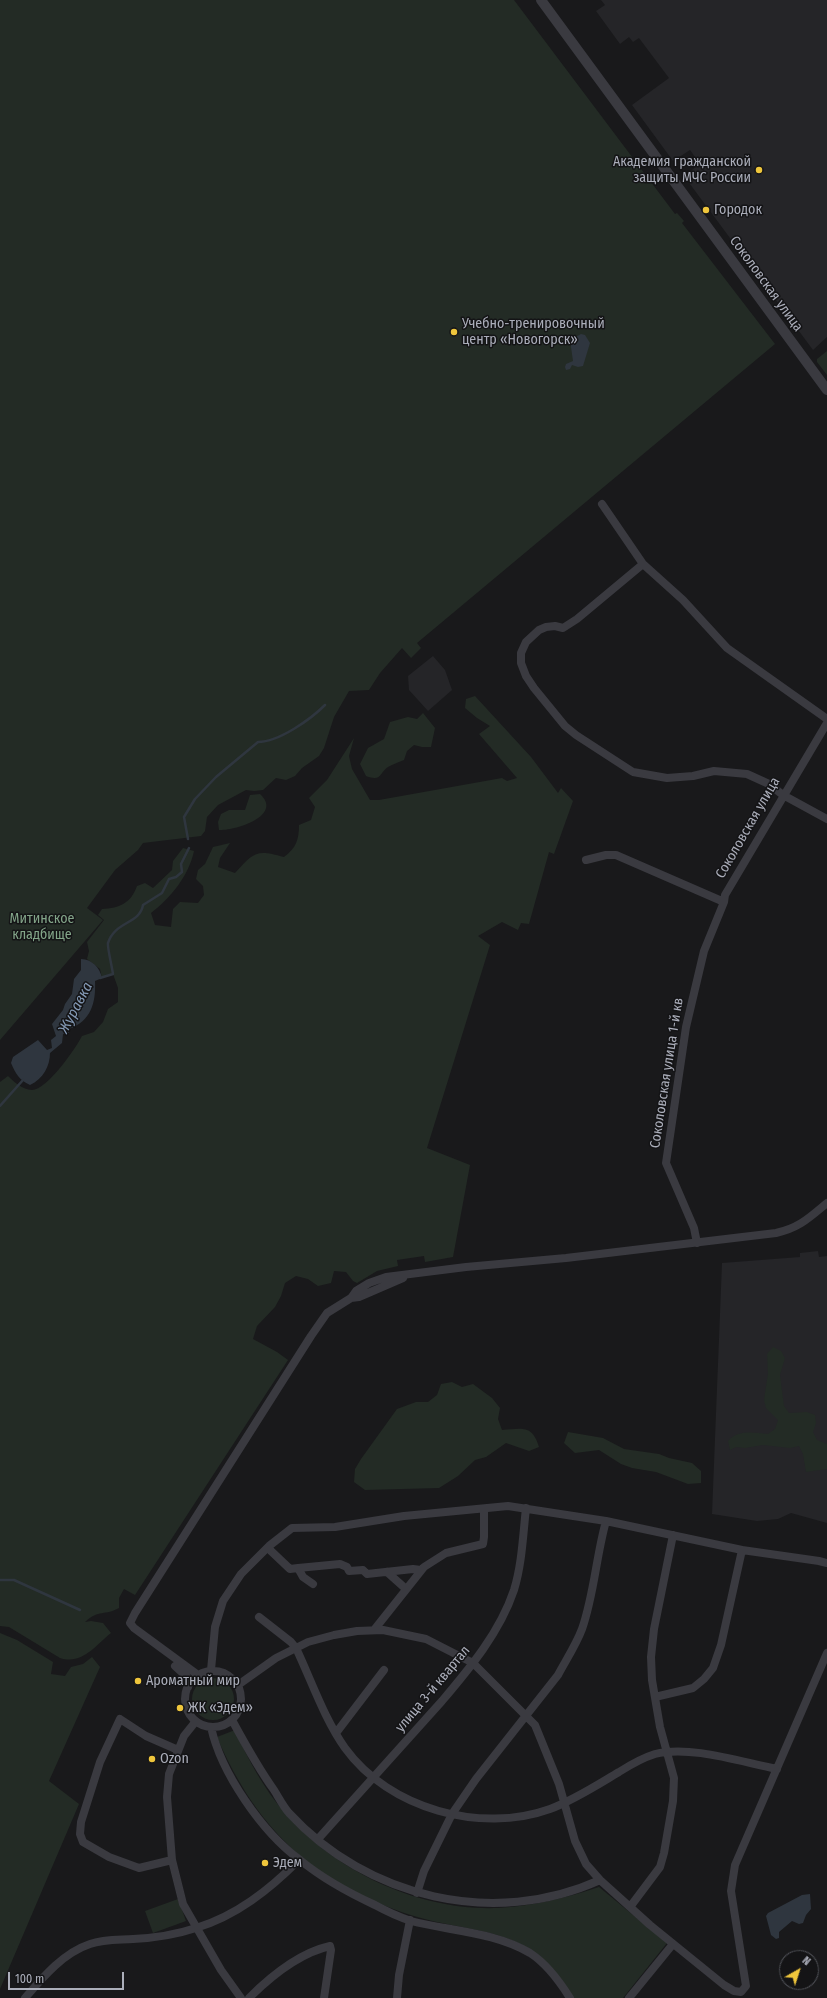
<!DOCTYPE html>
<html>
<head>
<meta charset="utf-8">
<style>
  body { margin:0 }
  #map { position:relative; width:827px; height:1998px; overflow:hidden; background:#19191b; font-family:"Fira Sans Condensed",sans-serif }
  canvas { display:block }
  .north { position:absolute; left:779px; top:1950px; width:40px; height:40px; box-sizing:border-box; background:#141416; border:1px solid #505258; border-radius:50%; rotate:39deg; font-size:11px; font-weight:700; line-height:16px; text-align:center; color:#abaeba }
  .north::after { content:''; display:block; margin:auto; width:14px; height:18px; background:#efc63c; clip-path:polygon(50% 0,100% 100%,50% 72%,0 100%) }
  .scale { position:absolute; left:8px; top:1972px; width:116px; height:18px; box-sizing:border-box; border:2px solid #abaeba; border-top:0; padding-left:5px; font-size:12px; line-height:14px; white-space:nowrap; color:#abaeba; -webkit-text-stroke:3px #141416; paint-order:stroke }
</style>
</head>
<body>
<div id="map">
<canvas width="827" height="1998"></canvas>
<div class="north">N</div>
<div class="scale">100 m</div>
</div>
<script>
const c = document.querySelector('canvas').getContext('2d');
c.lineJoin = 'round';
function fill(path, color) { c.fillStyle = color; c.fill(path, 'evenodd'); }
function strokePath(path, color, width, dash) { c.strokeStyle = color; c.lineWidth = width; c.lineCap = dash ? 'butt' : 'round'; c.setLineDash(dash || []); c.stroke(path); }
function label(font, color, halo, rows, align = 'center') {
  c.font = font + ' "Fira Sans Condensed",sans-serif'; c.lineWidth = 3; c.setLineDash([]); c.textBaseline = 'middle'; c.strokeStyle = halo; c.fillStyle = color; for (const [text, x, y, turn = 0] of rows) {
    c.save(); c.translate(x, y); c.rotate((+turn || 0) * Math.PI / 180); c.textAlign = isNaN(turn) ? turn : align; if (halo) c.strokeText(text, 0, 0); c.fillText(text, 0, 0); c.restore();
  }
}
const built = new Path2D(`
  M601,0H827V337L813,350L684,176L700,164L690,150L673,161L632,105L669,78L639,38L633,42L629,37L620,44L596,11L605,5Z
  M433,656L445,670L452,690L428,711L409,690L408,676Z
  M818,1251L819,1257L827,1256V1523L791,1513L778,1519L757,1521L712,1514L722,1263L800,1257V1253Z`);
const green = new Path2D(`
  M0,0H514L675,214L677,213L684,221L682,223L775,344L417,643L421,648L411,658L402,648L380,673L369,690L349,691L334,717L324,748L319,756L302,768L295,776L286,780L276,778L263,790L254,791L246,790L218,805L207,817L205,831L201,836L143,843L138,850L115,870L87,908L103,920L0,1040Z
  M827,351V375L817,362V359Z
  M475,696L531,757L558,793L561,788L573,801L554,854L549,852L529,924L521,923L518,930L502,922L478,936L490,945L427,1148L470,1165L453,1257L425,1262L424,1256L397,1260L398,1266L377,1271L357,1283L353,1281L346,1272L334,1271L331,1283L318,1286L308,1279L296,1276L285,1283L281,1296L275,1307L257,1326L253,1339L277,1352L288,1360L135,1595L124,1589L119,1598V1608C105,1616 99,1609 85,1622L91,1621L103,1623L111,1633C95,1646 82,1665 60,1658L9,1627L0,1626V1082L8,1076C15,1083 22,1089 32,1090C47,1090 76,1048 82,1036L94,1032L103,1022L108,1009L118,1002V988L113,974L102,978L100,969L87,959L89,951L87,942L104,920L98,915L102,909C120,908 131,903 137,886L145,883L153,888L172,870L173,861L183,848L194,851C189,875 171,898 151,913L155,925L171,927L173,909L180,902L198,903L204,895L203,886L196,879L198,870L205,864L213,847L230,843L220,858L218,867L235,873C254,852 256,849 284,857C296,848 299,840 299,825L311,820L315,807L309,798L327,780L354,738L349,756L352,769L370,800H379L502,778L507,781L517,778L479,734L490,726L477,718L465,708L466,699Z
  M423,713L435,728L431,747H422L414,745L407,751L404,760C399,762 393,764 388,767C379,773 382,782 366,776L360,764L368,748L384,739L390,722L408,717L417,719Z
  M260,794C284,816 234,831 219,830L218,822L221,814L229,810H245L250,795Z
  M773,1347L781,1351L785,1358L780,1375L784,1406L789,1413L807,1412L815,1415L816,1423L813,1432L817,1440L827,1444V1469L806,1472L803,1454L799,1446L790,1448L763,1445L745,1448L736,1447L730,1450L728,1441C739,1429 753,1433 768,1434L775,1429L778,1420L766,1408L764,1400L768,1373L767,1354Z
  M452,1382L462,1387L473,1384L492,1398L500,1408L498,1419L502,1430C522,1429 532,1424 539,1447L529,1451L506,1443L486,1457L475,1460L458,1476L439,1488L365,1490L354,1482L355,1469L361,1459L397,1409L416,1402H428L437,1395L441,1384Z
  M568,1432L603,1438L624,1449L659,1454L669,1458L692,1463L701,1471V1483L688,1484L656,1472L632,1468L621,1464L599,1450L575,1453L564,1443Z
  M0,1633L17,1640L53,1662L51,1674L65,1676L71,1667L83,1664L92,1657L100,1667L49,1781L79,1804L0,1989Z
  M192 1699a21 21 0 1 1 42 0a21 21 0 1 1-42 0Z
  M235,1730C248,1760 264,1789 285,1813C336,1872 419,1911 498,1908C532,1906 566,1898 599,1887L667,1943L623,1998H573C563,1987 536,1953 526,1947C494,1929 456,1928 421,1918C320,1889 258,1833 217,1737Z
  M178,1899L186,1921L153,1933L145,1911Z`);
const water = new Path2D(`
  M581,334L585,335L590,343L583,366L578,367L572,365L570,369L566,370L565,367L566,364L573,361L570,340Z
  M81,959C92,959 100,968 102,978L95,981C96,1003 91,1021 69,1029V1033L63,1034L62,1043L50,1053C50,1066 43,1079 30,1085C19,1080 16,1074 11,1063L13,1057L38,1040L47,1050L52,1048L51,1040L56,1036L52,1024L63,1010L65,1004L72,994L74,979L81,970Z
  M810,1894L811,1909L806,1915L803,1923L799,1924L792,1921L779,1932V1938L776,1939L771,1935L766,1916L768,1913L802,1895Z`);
const stream = new Path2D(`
  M188,839L184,817L195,799L216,777L258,742C279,742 311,719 325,705
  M100,978L113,974C112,967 107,946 108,943C115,921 140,924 143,905L162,893L169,879L176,877L182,872L181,864L189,848
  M0,1106L23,1080
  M0,1580H14L80,1610`);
const minor = new Path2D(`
  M602,504L643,564L683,600L727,648L827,719
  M643,564L577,619L563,628L555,626L546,627L539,630L526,642L521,653V663L526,676L534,688L565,726L576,735L633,772L667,778L693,776L714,771L747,774L769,784L783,795L827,819
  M586,860L606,855H616L724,902
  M697,1243L694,1228L666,1163L686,1027L704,951L724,902L725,895L827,723
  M351,1298L359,1297L403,1278
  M271,1551L290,1569L298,1568
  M387,1572L406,1589
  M313,1584L303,1577L298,1568L340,1564L347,1567L349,1571L363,1570L367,1574L413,1569L421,1570
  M259,1617L291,1642L296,1648C312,1682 324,1718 345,1748C389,1809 481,1834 550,1809C574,1800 597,1785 619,1772C630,1765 642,1758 655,1754C690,1745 741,1762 777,1769
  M374,1630L424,1567L446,1553L483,1544L484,1537V1509
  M175,1666L187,1677L188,1687
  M211,1670L215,1627L223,1601L241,1574L269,1546L292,1528L335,1527L404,1516L508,1506L606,1521L742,1550L819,1561L827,1563
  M185 1699a28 28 0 1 1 56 0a28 28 0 1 1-56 0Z
  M198,1675L134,1628L130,1623L135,1613L311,1336L327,1313L351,1298L356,1291L369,1283L386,1277L466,1267L566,1258L776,1233C799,1228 809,1218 827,1203
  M238,1685L276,1658L308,1642L334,1635L357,1631L383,1630L426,1639L473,1663L535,1725L559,1784L575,1841L586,1864L600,1880L650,1925L724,1985L734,1991L741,1992L746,1986L731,1891L735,1865L827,1653
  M655,1697L693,1688L704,1679L713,1668L721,1645L742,1550
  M232,1720C245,1744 258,1768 274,1790C279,1798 283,1806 289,1813C367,1898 494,1928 600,1880
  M196,1721L184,1736L169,1774L167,1797L172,1860L183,1904L221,1970L241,1998
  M211,1727C221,1773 262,1832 300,1860C322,1878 349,1893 375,1905C386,1911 399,1917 411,1921C450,1931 495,1932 530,1953C547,1964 560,1982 570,1998
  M336,1733L384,1670
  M318,1839L442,1701C470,1668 500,1632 514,1590C522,1564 523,1535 526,1508
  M172,1860L139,1868L109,1857L83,1842L80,1834L81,1822L100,1762L120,1719L146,1736L178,1750
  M417,1893L424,1871L452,1814L476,1779L558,1675C566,1660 576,1645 582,1629C594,1595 596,1557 606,1521
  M630,1907L660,1867L664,1853L673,1801L674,1778L660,1727L652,1680L651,1657L654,1629L673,1535
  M25,1998C43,1977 63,1953 90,1944C104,1939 119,1940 133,1939C154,1938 175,1935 196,1928C236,1916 269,1890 299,1860
  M249,1998C271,1976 299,1953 330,1946L331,1950L324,1998
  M397,1998L399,1975L410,1920
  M629,1998L673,1944`);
const tertiary = new Path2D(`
  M541,0L827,390`);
const markers = [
  [759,170,4,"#efc63c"],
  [706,210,4,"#efc63c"],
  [454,332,4,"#efc63c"],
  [138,1681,4,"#efc63c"],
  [180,1708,4,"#efc63c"],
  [152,1759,4,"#efc63c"],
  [265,1863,4,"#efc63c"]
];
const poiNames = [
  ["Академия гражданской",751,162,"right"],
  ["защиты МЧС России",751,178,"right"],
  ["Городок",714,210],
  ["Учебно-тренировочный",462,324],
  ["центр «Новогорск»",462,340],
  ["Ароматный мир",146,1681],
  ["ЖК «Эдем»",188,1708],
  ["Ozon",160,1759],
  ["Эдем",273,1863]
];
const streetNames = [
  ["Соколовская улица",766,284,54],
  ["Соколовская улица",748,828,-60],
  ["Соколовская улица 1-й кв",667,1073,-81],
  ["улица 3-й квартал",433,1689,-50]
];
const parkNames = [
  ["Митинское",42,919],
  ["кладбище",42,935]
];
const waterNames = [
  ["Журавка",76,1008,-62]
];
fill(built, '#252528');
fill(green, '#232b25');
fill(water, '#2f363f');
strokePath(stream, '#2f363f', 2.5);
strokePath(minor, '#3a3a40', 8);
strokePath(tertiary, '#3a3a40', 10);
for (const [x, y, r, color] of markers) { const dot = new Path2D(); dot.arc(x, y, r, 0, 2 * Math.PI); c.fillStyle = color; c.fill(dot); strokePath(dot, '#141416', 1.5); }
label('14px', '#abaeba', '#141416', poiNames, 'left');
label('14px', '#abaeba', '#141416', streetNames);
label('14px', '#83a589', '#141416', parkNames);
label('italic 15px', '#8398b4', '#141416', waterNames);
</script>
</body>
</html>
